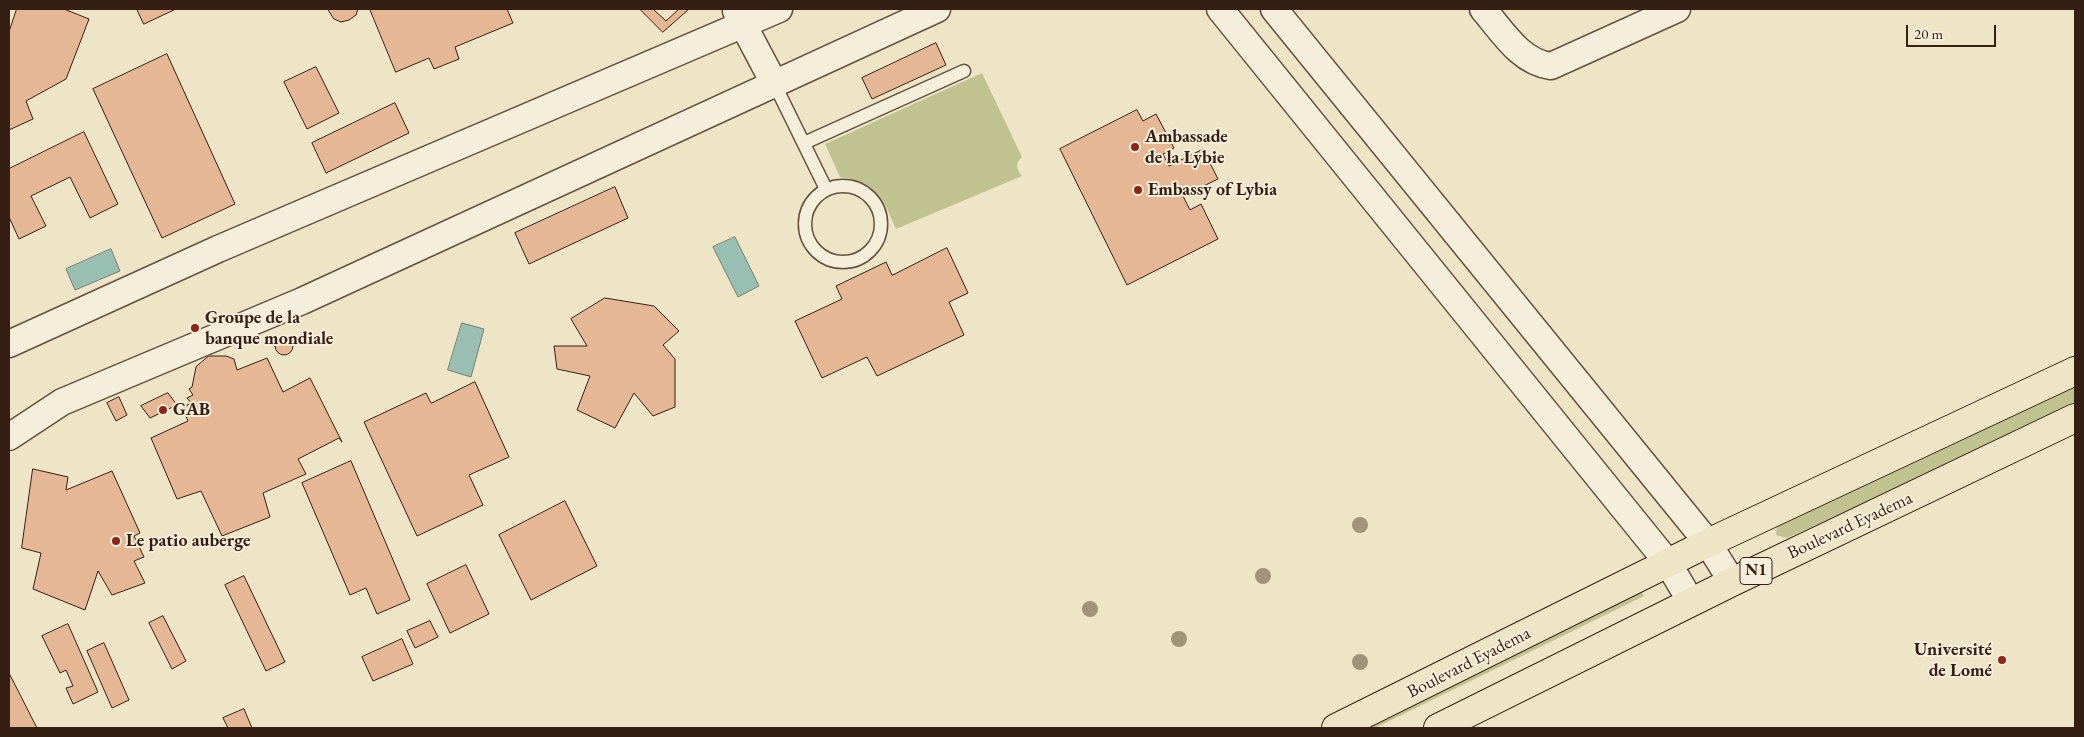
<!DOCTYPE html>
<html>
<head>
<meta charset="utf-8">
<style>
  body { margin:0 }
  #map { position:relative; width:2084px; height:737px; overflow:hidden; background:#eee5c6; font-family:"EB Garamond",serif }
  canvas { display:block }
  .frame { position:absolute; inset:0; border:10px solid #351f12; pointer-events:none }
  .scale { position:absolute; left:1906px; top:25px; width:90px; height:22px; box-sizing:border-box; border:2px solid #351f12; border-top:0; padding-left:6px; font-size:15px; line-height:18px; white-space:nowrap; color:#351f12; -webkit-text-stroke:4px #f4eeda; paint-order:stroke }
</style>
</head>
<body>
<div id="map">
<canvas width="2084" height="737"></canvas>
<div class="frame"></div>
<div class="scale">20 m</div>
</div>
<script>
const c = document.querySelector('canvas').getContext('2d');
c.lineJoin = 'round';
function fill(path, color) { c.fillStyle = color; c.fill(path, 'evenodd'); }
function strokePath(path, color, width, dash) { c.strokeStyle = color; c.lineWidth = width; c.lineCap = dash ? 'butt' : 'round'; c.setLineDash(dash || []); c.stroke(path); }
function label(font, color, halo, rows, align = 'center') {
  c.font = font + ' "EB Garamond",serif'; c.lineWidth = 4; c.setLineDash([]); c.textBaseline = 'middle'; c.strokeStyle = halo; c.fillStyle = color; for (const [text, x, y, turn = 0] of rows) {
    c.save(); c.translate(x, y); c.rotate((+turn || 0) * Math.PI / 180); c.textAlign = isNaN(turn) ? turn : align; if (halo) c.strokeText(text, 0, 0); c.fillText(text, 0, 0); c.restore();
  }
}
const green = new Path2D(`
  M982,73L1022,157C1015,163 1016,169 1022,176L896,229C882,197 877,182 840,177L825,144Z
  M2075,383V406L1787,538L1776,535L1777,525Z
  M1641,591L1644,596L1375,728H1364Z`);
const water = new Path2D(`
  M735,237L759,286L738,297L713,247Z
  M111,249L120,271L75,290L66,269Z
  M462,323L484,329L471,377L448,370Z`);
const building = new Path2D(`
  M17,9H64L89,19L66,79L26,101L33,119L9,130V32Z
  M137,9H176L144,24Z
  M328,9H358L356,15L349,20L341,22L334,19Z
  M370,9H507L513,23L455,47L459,59L434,69L429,58L396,72Z
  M640,9H653L666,21L679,9H689L663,32Z
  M936,43L946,65L872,99L862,78Z
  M167,54L235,204L162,238L93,89Z
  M316,67L339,113L307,129L284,82Z
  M395,103L409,133L326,173L312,143Z
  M1137,110L1143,121L1156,114L1174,148L1163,154L1169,166L1203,149L1218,179L1183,196L1190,210L1201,204L1218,239L1127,285L1060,149Z
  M84,132L118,204L90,218L70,177L31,196L46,226L19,239L9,217V169Z
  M615,187L628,218L529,264L515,233Z
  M947,248L968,293L949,302L964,335L877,376L867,357L822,378L795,321L842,299L836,286L886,262L892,275Z
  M605,298L654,306L679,331L663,345L675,359V407L653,416L634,393L615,428L577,410L590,376L557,369L554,346H587L571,319Z
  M275 346a9 9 0 1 1 18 0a9 9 0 1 1-18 0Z
  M209,356H226L234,359L237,370L267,358L283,392L310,378L342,442L339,438L298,459L306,474L263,493L270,517L222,536L201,491L177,499L151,438L188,421L182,408L191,403L187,398L193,395L189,389L192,387L196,367Z
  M475,382L509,457L469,475L483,505L417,536L364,422L426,393L431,403Z
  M168,393L177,405L150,418L141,406Z
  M119,397L127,415L116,421L107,403Z
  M351,461L410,600L377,614L366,588L350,595L302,483Z
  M33,469L68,477L66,490L112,471L140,533L134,536L144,557L134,561L145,583L112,595L98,571L85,610L33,589L41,553L22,548Z
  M565,501L597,566L531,600L499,535Z
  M466,565L489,614L450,633L427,584Z
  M244,576L285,662L266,671L225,585Z
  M163,616L186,661L172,669L149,623Z
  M430,621L438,637L415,648L407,631Z
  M68,624L98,692L73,704L66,688L73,686L66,670L60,673L42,636Z
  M402,639L413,664L373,681L362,657Z
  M104,643L129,700L112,708L87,651Z
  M9,673L37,728H9Z
  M244,709L252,728H228L223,718Z`);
const service = new Path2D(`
  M774,83L826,189
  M804,143L964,71
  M805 224a38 38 0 1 1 76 0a38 38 0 1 1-76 0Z`);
const minor = new Path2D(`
  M1220,9L1668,563L1691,602
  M1274,9L1708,543L1732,582
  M1483,9C1502,31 1520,62 1551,66L1677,9
  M736,11L774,83
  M9,344L218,249L779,9
  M9,437L62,402L302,301L937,9`);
const trunk = new Path2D(`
  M1336,728L1708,543L2075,371
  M1438,728L1732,582L2075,418`);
const trees = [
  [1360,525],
  [1263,576],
  [1090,609],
  [1179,639],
  [1360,662]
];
const markers = [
  [1135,147,5,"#8f2418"],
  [1138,190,5,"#8f2418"],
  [195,328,5,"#8f2418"],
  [163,410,5,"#8f2418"],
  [116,541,5,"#8f2418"],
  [2002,660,5,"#8f2418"]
];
const shields = [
  [1756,571,32]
];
const shieldNames = [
  ["N1",1756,571]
];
const poiNames = [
  ["Ambassade",1145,137],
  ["de la Lybie",1145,158],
  ["Embassy of Lybia",1148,190],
  ["Groupe de la",205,318],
  ["banque mondiale",205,339],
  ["GAB",173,410],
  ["Le patio auberge",126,541],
  ["Université",1992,650,"right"],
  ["de Lomé",1992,671,"right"]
];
const streetNames = [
  ["Boulevard Eyadema",1850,526,-25],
  ["Boulevard Eyadema",1469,663,-27]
];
fill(green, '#c0c290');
fill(water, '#99bfb2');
strokePath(water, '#717f72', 1);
fill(building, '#e5b794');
strokePath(building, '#351f12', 1);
strokePath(service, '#63503f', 15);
strokePath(minor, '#63503f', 29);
strokePath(trunk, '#351f12', 30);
strokePath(service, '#f4eeda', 12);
strokePath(minor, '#f4eeda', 26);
strokePath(trunk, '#eee5c6', 28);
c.fillStyle = '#9f9378';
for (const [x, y] of trees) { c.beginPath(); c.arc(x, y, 8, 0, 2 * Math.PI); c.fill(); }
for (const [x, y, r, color] of markers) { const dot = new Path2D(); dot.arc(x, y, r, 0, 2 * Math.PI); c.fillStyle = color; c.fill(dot); strokePath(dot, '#f4eeda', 2); }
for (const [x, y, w] of shields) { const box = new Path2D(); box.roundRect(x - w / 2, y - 13.5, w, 27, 4); c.fillStyle = '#f4eeda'; c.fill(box); strokePath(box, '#351f12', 1); }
label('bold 16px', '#351f12', null, shieldNames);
label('bold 18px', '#351f12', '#f4eeda', poiNames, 'left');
label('18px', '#351f12', '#f4eeda', streetNames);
</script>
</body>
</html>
